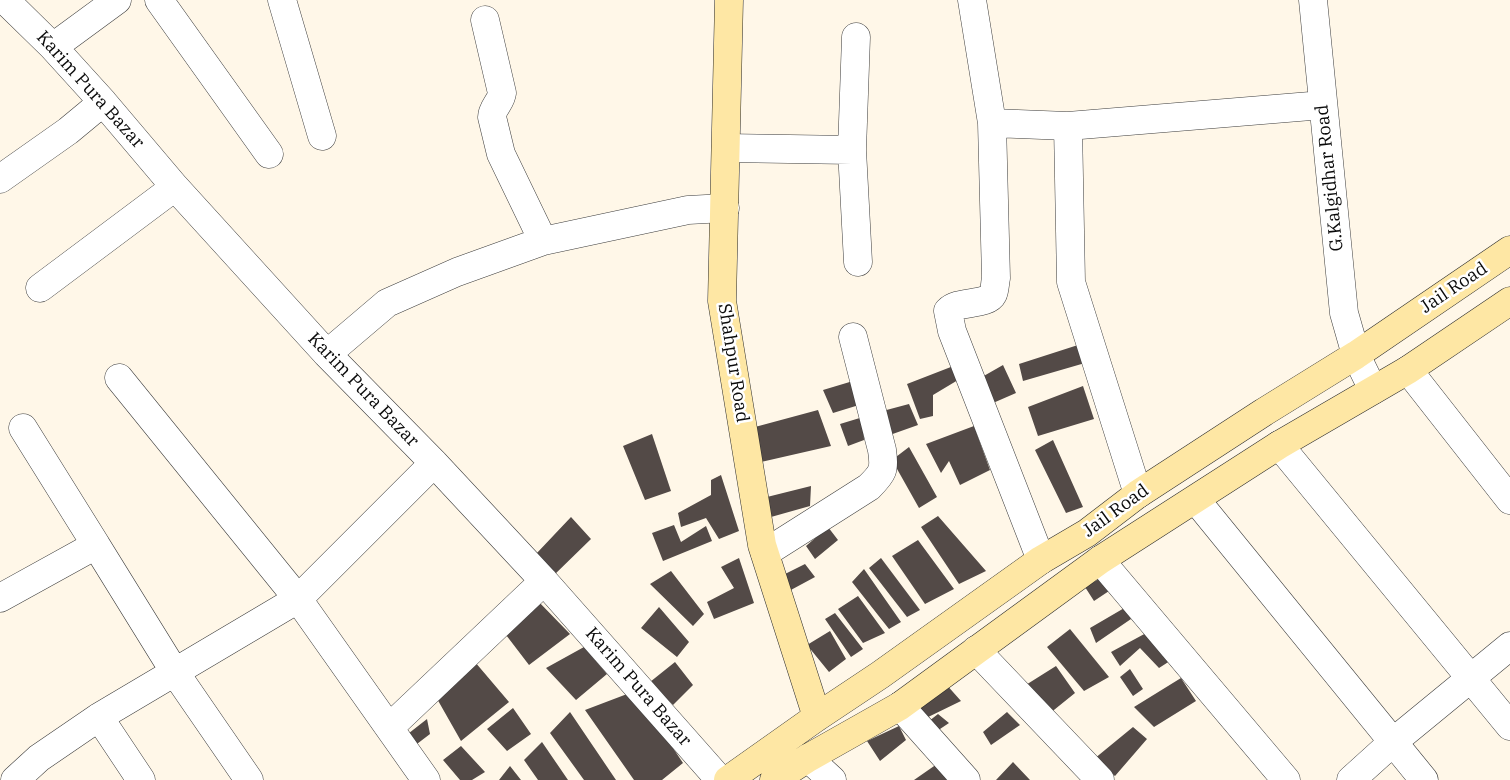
<!DOCTYPE html>
<html>
<head>
<meta charset="utf-8">
<style>
  body { margin:0 }
  canvas { display:block; background:#fff7e8 }
</style>
</head>
<body>
<canvas width="1510" height="780"></canvas>
<script>
const c = document.querySelector('canvas').getContext('2d');
c.lineJoin = 'round';
function fill(path, color) { c.fillStyle = color; c.fill(path, 'evenodd'); }
function strokePath(path, color, width, dash) { c.strokeStyle = color; c.lineWidth = width; c.lineCap = dash ? 'butt' : 'round'; c.setLineDash(dash || []); c.stroke(path); }
function label(font, color, halo, rows, align = 'center') {
  c.font = font + ' "IBM Plex Serif",serif'; c.lineWidth = 5; c.setLineDash([]); c.textBaseline = 'middle'; c.strokeStyle = halo; c.fillStyle = color; for (const [text, x, y, turn = 0] of rows) {
    c.save(); c.translate(x, y); c.rotate((+turn || 0) * Math.PI / 180); c.textAlign = isNaN(turn) ? turn : align; if (halo) c.strokeText(text, 0, 0); c.fillText(text, 0, 0); c.restore();
  }
}
const building = new Path2D(`
  M1078,345L1085,363L1023,381L1019,364Z
  M956,365L958,380L933,395V416L920,419L907,384Z
  M1003,365L1016,393L993,403L982,377Z
  M853,381L859,405L833,413L823,390Z
  M1083,386L1094,419L1038,436L1028,407Z
  M909,404L918,425L887,436L879,412Z
  M818,410L831,446L761,462L755,427Z
  M863,417L864,440L848,446L840,424Z
  M974,426L990,470L960,485L949,461L941,473L926,444Z
  M652,434L671,491L645,500L623,446Z
  M1053,440L1083,507L1066,513L1035,450Z
  M909,447L937,497L919,508L892,460Z
  M721,475L739,531L719,539L706,518L681,527L678,513L711,495V480Z
  M811,486L810,506L771,517L767,497Z
  M938,516L986,571L959,584L921,527Z
  M571,517L591,539L551,578L536,554Z
  M674,525L681,542L706,526L712,541L663,561L652,533Z
  M828,527L838,540L815,559L806,546Z
  M918,540L954,589L925,604L892,556Z
  M739,558L754,603L714,619L707,602L734,588L721,567Z
  M881,558L920,610L907,617L869,568Z
  M805,564L815,577L789,591L783,575Z
  M864,569L901,622L889,629L852,582Z
  M671,571L704,614L693,626L650,584Z
  M1108,574L1115,587L1094,601L1085,587Z
  M858,596L885,633L863,643L838,609Z
  M536,599L570,634L529,665L503,631Z
  M659,607L689,642L677,657L641,628Z
  M1126,607L1131,619L1096,643L1090,628Z
  M835,613L863,649L851,657L825,619Z
  M1070,629L1109,677L1084,691L1047,647Z
  M830,631L846,659L829,672L807,645Z
  M1148,632L1173,659L1159,668L1140,648L1120,666L1111,652Z
  M584,647L607,674L576,700L546,668Z
  M475,662L509,702L461,741L436,697Z
  M675,662L693,685L673,705L650,682Z
  M1056,666L1075,693L1049,714L1021,688Z
  M1130,669L1143,689L1133,696L1120,677Z
  M1181,678L1196,701L1154,727L1134,707Z
  M945,683L961,701L922,720L907,707Z
  M635,691L683,763L662,780H634L585,710Z
  M513,708L531,734L507,751L487,729Z
  M570,712L616,780H584L550,733Z
  M1007,712L1020,725L991,745L983,732Z
  M938,714L949,723L934,733L924,725Z
  M427,719L430,734L413,747L404,737Z
  M899,726L906,740L880,761L867,741Z
  M1133,727L1147,739L1115,776L1094,759Z
  M542,742L568,780H538L524,760Z
  M461,746L485,772L472,780H460L443,760Z
  M1013,762L1030,780H996Z
  M937,764L947,780H914Z
  M510,766L521,780H499Z`);
const street = new Path2D(`
  M5,0L53,47L103,102L175,187L327,354L434,463L544,581L720,780
  M159,0L269,154
  M282,0L322,136
  M972,0L992,123
  M1313,0L1344,313L1356,355L1373,390
  M485,20L502,93C501,102 492,108 492,117L501,154L543,241L688,210L725,208
  M53,47L117,0
  M726,148L852,150L856,37
  M852,150L858,262
  M0,179L68,131L103,102
  M40,288L175,187
  M327,354L387,303L457,272L543,241
  M1408,370L1510,500
  M119,378L298,599L426,780
  M23,428L96,545
  M1279,445L1510,726
  M1138,494L1071,282L1068,126L1323,105
  M1196,500L1424,780
  M765,553L869,487C883,473 885,470 882,450L853,337
  M1041,560L952,331L948,311C958,300 987,306 993,294C995,290 995,282 996,278L992,123L1068,126
  M1100,560L1286,780
  M0,598L96,545L174,671L249,780
  M976,650L1100,780
  M900,706L966,780
  M99,717L141,780
  M390,727L544,581
  M808,758L832,780
  M15,780L39,758L99,717L298,599L434,463
  M1351,780L1393,742L1510,646`);
const secondary = new Path2D(`
  M729,0L722,301L762,545L817,717
  M728,780L817,717L880,675L1041,560L1087,533L1138,494L1264,412L1356,355L1510,250
  M774,780L808,758L900,706L1100,560L1279,445L1408,370L1510,301`);
const streetNames = [
  ["Karim Pura Bazar",90,90,48],
  ["G.Kalgidhar Road",1330,178,-96],
  ["Jail Road",1454,288,-34],
  ["Shahpur Road",733,363,81],
  ["Karim Pura Bazar",363,390,46],
  ["Jail Road",1116,511,-36],
  ["Karim Pura Bazar",638,687,49]
];
fill(building, '#534a47');
strokePath(street, '#3d3d3d', 29);
strokePath(secondary, '#2c2c2c', 29);
strokePath(street, '#fff', 28);
strokePath(secondary, '#fee7a4', 28);
label('18px', '#0a0a0a', '#fff', streetNames);
</script>
</body>
</html>
